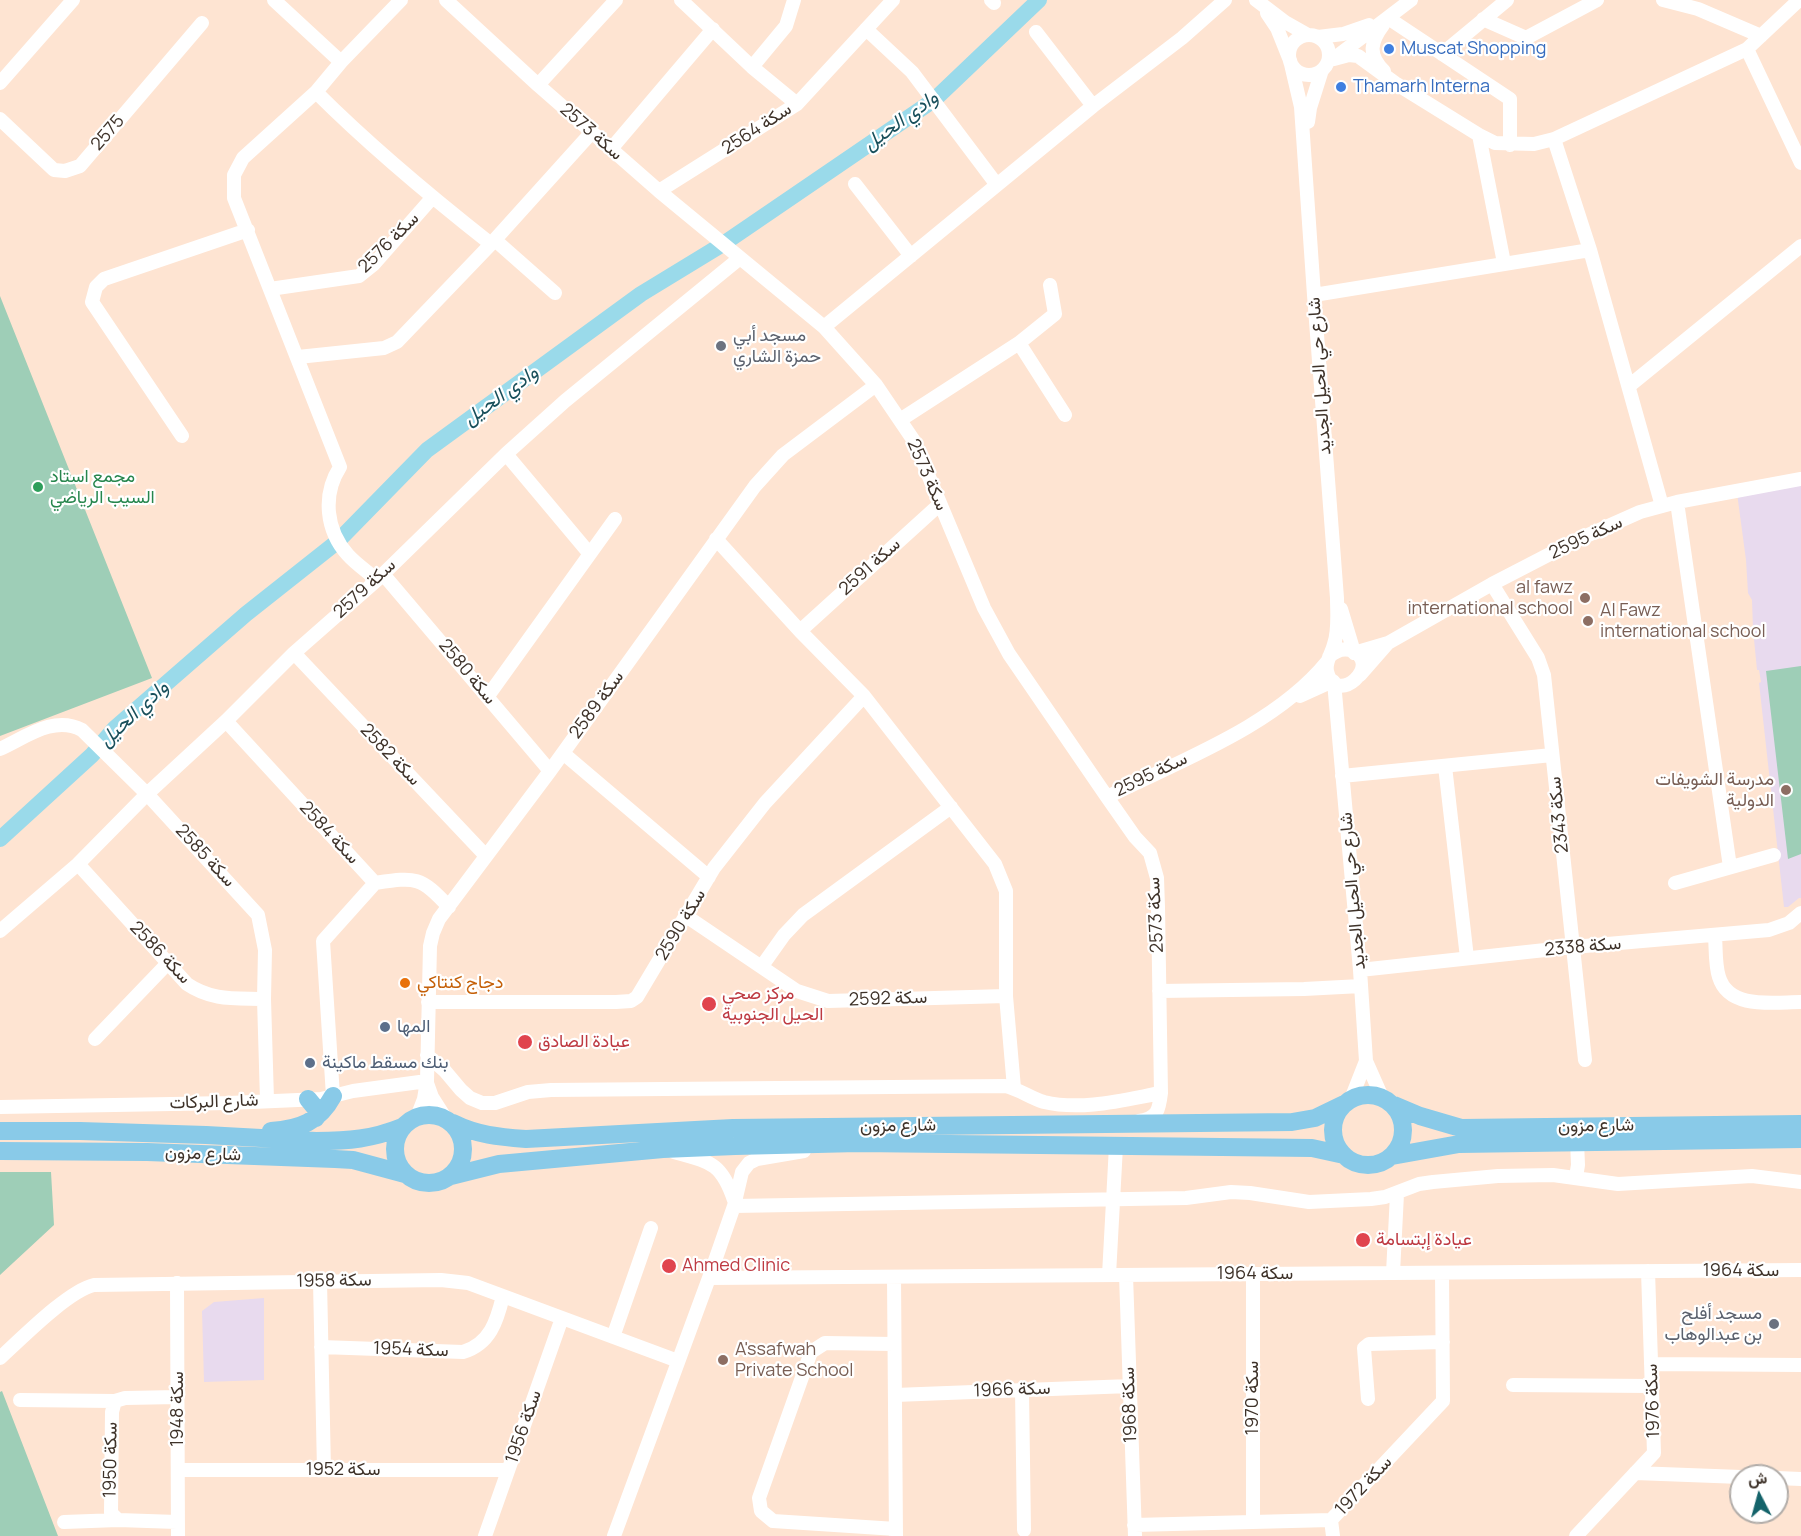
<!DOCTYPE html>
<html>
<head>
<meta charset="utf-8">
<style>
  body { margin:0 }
  #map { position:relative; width:1801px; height:1536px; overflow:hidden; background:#fee4d2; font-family:Manrope,Vazirmatn,sans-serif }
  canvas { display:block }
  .north { position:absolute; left:1729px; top:1464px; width:60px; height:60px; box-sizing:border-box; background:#fff; border:2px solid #b2ada9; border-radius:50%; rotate:354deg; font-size:16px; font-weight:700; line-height:24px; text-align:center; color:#3e3229 }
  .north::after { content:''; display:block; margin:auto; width:21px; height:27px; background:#14636a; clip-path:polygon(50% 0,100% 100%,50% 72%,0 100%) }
</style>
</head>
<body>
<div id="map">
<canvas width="1801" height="1536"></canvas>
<div class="north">ش</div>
</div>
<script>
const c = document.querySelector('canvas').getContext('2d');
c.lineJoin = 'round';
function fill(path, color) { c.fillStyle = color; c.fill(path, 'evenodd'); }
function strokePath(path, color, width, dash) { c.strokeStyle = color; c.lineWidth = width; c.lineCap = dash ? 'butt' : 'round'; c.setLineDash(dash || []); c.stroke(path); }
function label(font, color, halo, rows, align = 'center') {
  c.font = font + ' Manrope,Vazirmatn,sans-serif'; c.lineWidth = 4.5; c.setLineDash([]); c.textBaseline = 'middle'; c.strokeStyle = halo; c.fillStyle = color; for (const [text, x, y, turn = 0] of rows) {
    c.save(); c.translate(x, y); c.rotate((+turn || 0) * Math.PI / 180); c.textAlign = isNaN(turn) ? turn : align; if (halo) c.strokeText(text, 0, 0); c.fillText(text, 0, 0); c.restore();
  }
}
const education = new Path2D(`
  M1801,484V898H1799L1788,907H1784L1759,683L1761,682L1759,670H1757L1753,629L1752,600L1748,593L1746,560L1737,493Z
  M264,1298V1380L204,1382L202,1311L214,1302Z`);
const green = new Path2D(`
  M0,296L152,678L0,736Z
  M1801,666V854L1788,859L1766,671Z
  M0,1172H51L54,1225L0,1275Z
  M2,1391L58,1536H0V1392Z`);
const river = new Path2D(`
  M0,839L92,755L115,728L246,614L337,542L427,450L641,294L723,244L934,100L1039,0`);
const minor = new Path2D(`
  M274,0L341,62
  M401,0L341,62L316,92C371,147 430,196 491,244
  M446,0L538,85L659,191L824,327L876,385L914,441L984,608L1009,654L1107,797L1135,837L1150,853L1157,878L1158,907L1161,1093C1159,1110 1158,1118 1139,1121
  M681,0L752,67L797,104
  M991,0L994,3
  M1256,0L1285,22L1308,35
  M1663,0L1698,9L1761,36
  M1267,13L1277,28L1289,58
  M1388,18L1510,99V145
  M1483,19L1526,38L1597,0
  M1383,25C1371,41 1367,55 1384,71
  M866,29L912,72L997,185
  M1036,32L1093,106
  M1289 55a20 20 0 1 1 40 0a20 20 0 1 1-40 0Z
  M1318,37L1343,34L1369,25
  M1747,49L1801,163
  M1442,54L1507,0
  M1336,57L1411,0
  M1334,59L1349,55L1358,56L1395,83L1479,135L1495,143L1534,144L1554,139L1747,49L1799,0
  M1290,60L1301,107L1314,295L1337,598C1337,613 1339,630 1334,644C1332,653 1325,662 1327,671C1335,709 1386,663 1350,650C1342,648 1335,651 1329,657
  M752,67L786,26L794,0
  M0,83L73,0
  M538,85L616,0
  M316,92L243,158L234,175V198L340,467C322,495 326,531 348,555C356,564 368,572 377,580
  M0,119L54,170L65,171L80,166L202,23
  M1308,122L1310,108L1322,70
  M1479,135L1504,263
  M1554,139L1590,250L1662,506
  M611,149L713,29
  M855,184L911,256
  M659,191L797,104L893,0
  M495,240L555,293
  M270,289L359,276L374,264L432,198
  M1314,295L1590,250
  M824,327L1093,106L1182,38L1225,0
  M1019,343L1065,415
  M298,357L384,348L397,342L491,244L592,132
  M1629,386L1801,246
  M900,420L1019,343L1055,314L1050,285
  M182,436L92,302L96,287L104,279L248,230
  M506,454L589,553
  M1677,502L1730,867
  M716,539L800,631L864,696L995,864L1006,891V996L1014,1088
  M383,574L550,771
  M1492,584L1538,658L1544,675L1585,1060
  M1341,609L1354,652
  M800,631L940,504
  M294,653L486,856
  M1354,653L1388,643L1492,584L1577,540L1640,512L1677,502L1801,479
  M1360,675L1388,643
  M1334,682L1360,970L1366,1061L1382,1097
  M488,696L615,519
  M1300,696L1333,681
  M226,721L375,883C416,877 420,876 449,907
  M0,749C26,737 54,715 82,730L147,794L258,915L265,950L264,999L267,1100
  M563,753L709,877
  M1445,766L1467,958
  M1342,776L1552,755
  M1107,797C1179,761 1275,726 1327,662
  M78,864L187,984C212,1001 235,998 264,999
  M1675,883L1774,855
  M686,916L797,991L828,1001L1006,996
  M0,931L78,864L147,794L226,721L294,653L377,580L506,454L565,401L740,258
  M1715,936C1716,949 1715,965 1719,977C1729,1010 1774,1002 1801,1002
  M762,966L784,935L803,915L951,807
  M1360,970L1573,947L1769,930L1789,923L1801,913
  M1159,991L1304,989L1361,986
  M428,1002H616L631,1001L637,997L714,868L765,803L864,696
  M95,1039L167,964
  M427,1055L445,1071L461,1090L470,1098L482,1103H495L528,1092L551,1090L1005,1086C1019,1089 1030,1098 1044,1102C1082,1111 1123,1100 1161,1093
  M427,1083L432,1097L446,1119
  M333,1096L323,941L375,883
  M1351,1099L1366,1061
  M0,1107L229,1103L321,1099L353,1091L427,1081
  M417,1117L424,1099L427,1081L430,946L433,933L439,919L550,771L755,486L783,455L876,385
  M674,1152C710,1162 721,1162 734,1200
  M1576,1177L1578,1165L1577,1141
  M734,1206L1186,1198L1231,1192L1250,1193L1309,1202L1371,1199L1385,1197L1419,1184L1433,1182L1498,1176L1553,1175L1618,1184L1752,1176L1801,1182
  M1393,1273L1397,1194
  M1253,1274V1521
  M1109,1275L1116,1146
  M1126,1275L1135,1536
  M894,1277L896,1536
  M709,1278L1801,1270
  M320,1281L324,1470
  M177,1283L178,1536
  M613,1337L651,1228
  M894,1344L825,1343L811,1352L759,1498L761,1511L773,1521L896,1529
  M321,1347L463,1352C490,1344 497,1321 503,1296
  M0,1358C22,1338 68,1291 94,1285L441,1280L468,1283L678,1361
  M1651,1364L1801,1365
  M1513,1385L1652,1386
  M1022,1390L1024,1530
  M895,1395L1130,1386
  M1368,1399L1364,1348L1369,1344L1443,1342
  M20,1400L115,1401
  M178,1470H508
  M1635,1473L1741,1477
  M1777,1478L1801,1479
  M1331,1520L1333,1536
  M64,1522L118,1520
  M177,1522L118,1520L111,1513L112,1412L115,1401L125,1398L178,1397
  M1134,1525L1331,1520L1443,1401L1442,1273
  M485,1536L562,1318
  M614,1536L709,1278L734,1206L742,1172L749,1163L757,1159L804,1151
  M1576,1536L1654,1453L1648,1271`);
const major = new Path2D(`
  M1333 1130a35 35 0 1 1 70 0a35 35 0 1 1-70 0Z
  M308,1099L317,1110L316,1118
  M1394,1105L1420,1116L1461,1128L1801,1124
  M395 1149a34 34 0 1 1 68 0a34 34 0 1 1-68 0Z
  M453,1123C477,1135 499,1137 526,1139L733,1128L1292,1122L1315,1118L1344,1104
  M0,1131H80L206,1135L316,1141C349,1141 372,1139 402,1127
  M271,1131C300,1129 319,1122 333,1096
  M0,1151L147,1152L335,1159L353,1160L405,1174
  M1392,1156L1459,1144L1801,1139
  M451,1176L499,1164L663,1149L735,1146L858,1143L1312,1148L1344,1155`);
const markers = [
  [1389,49,6,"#3f7fe0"],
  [1341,87,6,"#3f7fe0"],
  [721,346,6,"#6b7280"],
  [38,487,6,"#2e9e5b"],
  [1585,598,6,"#8d6e63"],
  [1588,621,6,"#8d6e63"],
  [1786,790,6,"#8d6e63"],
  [405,983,6,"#e8710a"],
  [709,1004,8,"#e0444e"],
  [385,1027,6,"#5c6f8a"],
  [525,1042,8,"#e0444e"],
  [310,1063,6,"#5c6f8a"],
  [1363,1240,8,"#e0444e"],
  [669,1266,8,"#e0444e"],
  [1774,1324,6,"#6b7280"],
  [723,1360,6,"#8d6e63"]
];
const shopNames = [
  ["Muscat Shopping",1401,49],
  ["Thamarh Interna",1353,87]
];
const streetNames = [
  ["سكة 2564",757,129,-33],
  ["سكة 2573",591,132,41],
  ["2575",108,133,-49],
  ["سكة 2576",389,243,-45],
  ["شارع حي الحيل الجديد",1320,376,-94],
  ["سكة 2573",927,475,66],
  ["سكة 2595",1586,538,-25],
  ["سكة 2591",870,567,-42],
  ["سكة 2579",365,589,-43],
  ["سكة 2580",467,672,50],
  ["سكة 2589",597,705,-54],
  ["سكة 2582",390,755,46],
  ["سكة 2595",1151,775,-26],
  ["سكة 2343",1559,815,-96],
  ["سكة 2584",329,833,47],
  ["سكة 2585",205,856,47],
  ["شارع حي الحيل الجديد",1353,891,-95],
  ["سكة 2573",1156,915,-93],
  ["سكة 2590",681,925,-59],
  ["سكة 2338",1583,947,-5],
  ["سكة 2586",160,953,46],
  ["سكة 2592",888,999,-2],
  ["شارع البركات",214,1102,-2],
  ["شارع مزون",898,1126,-1],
  ["شارع مزون",1596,1126,-1],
  ["شارع مزون",203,1154,2],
  ["سكة 1964",1741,1271],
  ["سكة 1964",1255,1274],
  ["سكة 1958",334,1281,-1],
  ["سكة 1954",411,1350,2],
  ["سكة 1966",1012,1390,-2],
  ["سكة 1970",1253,1398,-90],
  ["سكة 1976",1653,1401,-92],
  ["سكة 1968",1130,1405,-92],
  ["سكة 1948",178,1409,-90],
  ["سكة 1956",524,1427,-71],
  ["سكة 1950",111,1460,-89],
  ["سكة 1952",343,1470],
  ["سكة 1972",1364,1486,-47]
];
const worshipNames = [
  ["مسجد أبي",733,336],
  ["حمزة الشاري",733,357],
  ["مسجد أفلح",1762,1314,"right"],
  ["بن عبدالوهاب",1762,1335,"right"]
];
const leisureNames = [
  ["مجمع استاد",50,477],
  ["السيب الرياضي",50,498]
];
const educationNames = [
  ["al fawz",1573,588],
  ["international school",1573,609],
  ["Al Fawz",1600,611,"left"],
  ["international school",1600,632,"left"],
  ["مدرسة الشويفات",1774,780],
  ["الدولية",1774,801],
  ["A'ssafwah",735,1350,"left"],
  ["Private School",735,1371,"left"]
];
const foodNames = [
  ["دجاج كنتاكي",417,983]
];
const healthNames = [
  ["مركز صحي",722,994],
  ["الحيل الجنوبية",722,1015],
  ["عيادة الصادق",538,1042],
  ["عيادة إبتسامة",1376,1240],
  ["Ahmed Clinic",682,1266]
];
const serviceNames = [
  ["المها",397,1027],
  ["بنك مسقط ماكينة",322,1063]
];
const waterNames = [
  ["وادي الحيل",901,121,-36],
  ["وادي الحيل",501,396,-36],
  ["وادي الحيل",134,714,-43]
];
fill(education, '#e8daee');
fill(green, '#9eceb7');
strokePath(river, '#9adaea', 16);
strokePath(minor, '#fff', 14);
strokePath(major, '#89cae8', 18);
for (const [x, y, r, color] of markers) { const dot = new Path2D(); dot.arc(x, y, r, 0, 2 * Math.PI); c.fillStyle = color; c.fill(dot); strokePath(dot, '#fff', 2); }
label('18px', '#366cbe', '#fff', shopNames, 'left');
label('18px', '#3e3229', '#fff', streetNames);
label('18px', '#5b616d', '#fff', worshipNames, 'left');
label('18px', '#27864d', '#fff', leisureNames, 'left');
label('18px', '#785e54', '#fff', educationNames, 'right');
label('18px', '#c56008', '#fff', foodNames, 'left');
label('18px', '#be3a42', '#fff', healthNames, 'left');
label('18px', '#4e5e75', '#fff', serviceNames, 'left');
label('italic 20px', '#184f5b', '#fff', waterNames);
</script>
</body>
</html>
